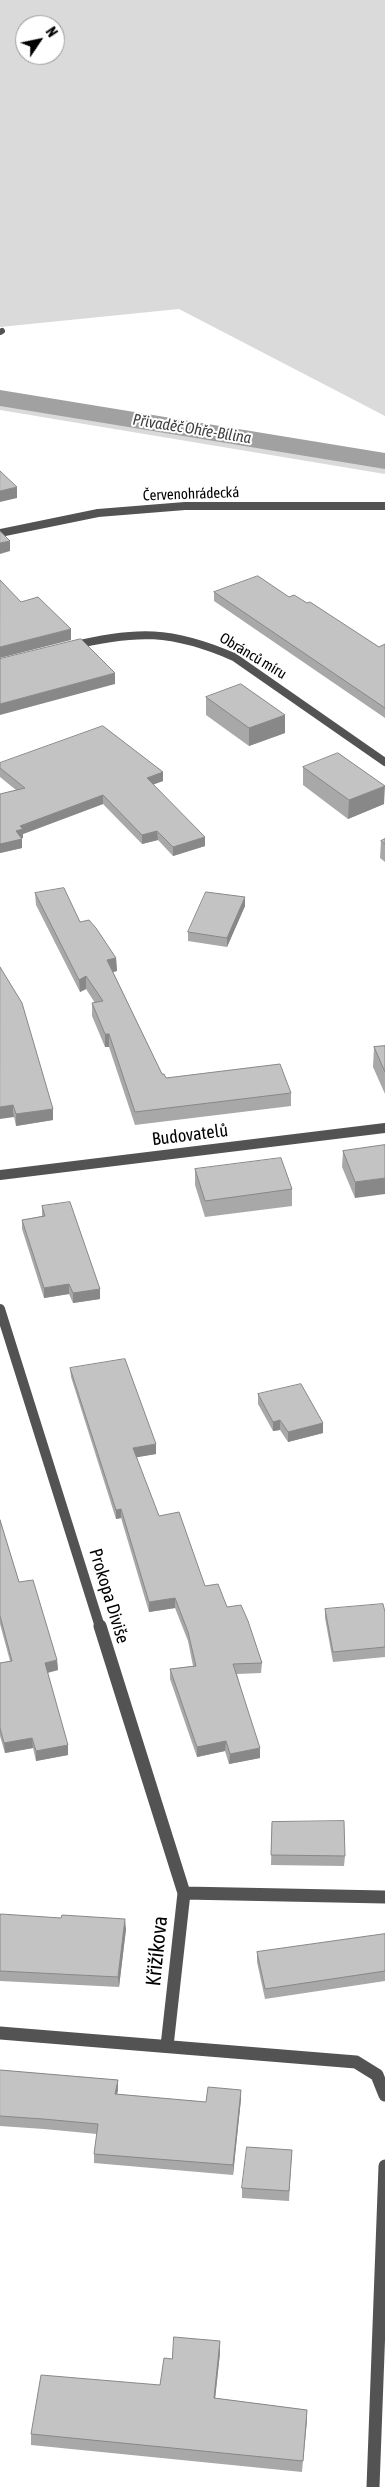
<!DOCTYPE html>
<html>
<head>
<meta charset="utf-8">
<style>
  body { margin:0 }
  #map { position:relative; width:385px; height:2487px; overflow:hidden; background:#fff; font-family:"Asap Condensed",sans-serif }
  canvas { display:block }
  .north { position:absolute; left:15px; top:15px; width:50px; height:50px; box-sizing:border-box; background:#fff; border:1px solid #999; border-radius:50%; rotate:56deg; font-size:14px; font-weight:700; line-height:20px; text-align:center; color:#000 }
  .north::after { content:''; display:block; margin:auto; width:18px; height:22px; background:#000; clip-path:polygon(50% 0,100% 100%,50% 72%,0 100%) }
</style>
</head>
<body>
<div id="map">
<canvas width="385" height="2487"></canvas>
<div class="north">N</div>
</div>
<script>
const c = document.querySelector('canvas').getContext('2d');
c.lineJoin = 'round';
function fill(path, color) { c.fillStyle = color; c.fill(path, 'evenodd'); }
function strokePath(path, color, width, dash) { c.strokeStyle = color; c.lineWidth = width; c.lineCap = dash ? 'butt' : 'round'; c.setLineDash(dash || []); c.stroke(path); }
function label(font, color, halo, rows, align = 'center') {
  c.font = font + ' "Asap Condensed",sans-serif'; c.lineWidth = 4; c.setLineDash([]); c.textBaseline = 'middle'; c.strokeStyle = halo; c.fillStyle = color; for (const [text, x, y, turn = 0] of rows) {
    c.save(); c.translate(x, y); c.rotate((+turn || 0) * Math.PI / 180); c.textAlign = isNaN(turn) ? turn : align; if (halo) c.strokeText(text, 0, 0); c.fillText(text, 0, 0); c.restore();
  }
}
const green = new Path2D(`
  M0,0H385V416L179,309L0,327ZM25,25H55V55H25Z
  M0,404L385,467V474L0,410Z`);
const canal = new Path2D(`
  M0,390L385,453V469L0,406Z`);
const minorFar3 = new Path2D(`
  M0,332L2,331`);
const minorFar2 = new Path2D(`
  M71,646C136,630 172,630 234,657L385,762`);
const minorFar1 = new Path2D(`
  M0,1175L385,1128
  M0,1309L100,1627`);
const minor = new Path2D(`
  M100,1626L184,1893L167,2046
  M184,1893L385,1897
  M0,2033L356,2062L377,2075L385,2095
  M373,2487L385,2166`);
const tertiary = new Path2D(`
  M0,533L98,513L185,506H385`);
const wall = new Path2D(`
  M214,592L289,597L379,647L385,644V718L214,601Z
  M206,697L285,733L249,746L206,715Z
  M0,763L163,772V781L153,784L205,846L173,856L158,840L142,844L103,804L23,834V838H21L22,848L0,853V794L16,790L0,777Z
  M303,767L384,804L348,819L303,785Z
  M385,839V862L380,858L381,841Z
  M35,893L80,922L116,958L117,971L113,972L162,1074L166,1078L291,1093V1106L135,1125L109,1047H105L92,1016V1003H95L86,989L80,992L36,905Z
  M245,906L227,947L188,941V932Z
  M0,967L53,1120L16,1126L14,1117Z
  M385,1046V1094L373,1067L374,1047Z
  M385,1145L355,1198L342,1167L343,1151Z
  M195,1169L292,1189V1206L205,1217L195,1185Z
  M42,1206L100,1289V1299L73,1303L69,1294L44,1298L22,1229V1220L42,1216Z
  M70,1368L156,1444V1454L136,1457L159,1516L205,1586L227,1607L262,1663L261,1673L237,1674L260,1758L229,1764L225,1751L197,1757L170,1679V1669L193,1666L188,1641L175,1608L149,1612L121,1518L116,1519L71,1377Z
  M258,1394L323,1423V1433L288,1442L280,1430L273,1431L258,1404Z
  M0,1520L19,1582L57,1660L58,1670L48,1673L68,1755L36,1761L33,1748L5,1753L0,1736V1663L10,1661L0,1624Z
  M325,1609L385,1612V1657L333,1662L325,1618Z
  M272,1822L345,1856L344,1866L271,1865Z
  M0,1917L126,1929L119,1987L0,1981Z
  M385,1934V1981L265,1999L257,1962V1952Z
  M0,2070L118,2080V2090L117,2094L206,2102L241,2090V2099L233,2175L94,2163V2154L97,2134L44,2129L0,2126Z
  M292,2150L289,2201L242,2198V2188Z
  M220,2341V2353L215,2398L307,2410L302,2472L31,2445V2434L160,2385L172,2359Z`);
const shadedWall = new Path2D(`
  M17,487V498L0,502V491Z
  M10,541V551L0,554V543Z
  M71,629V640L0,658V647Z
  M115,673V684L0,715V704Z
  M285,715V733L249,746V728Z
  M163,772V781L147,787V778Z
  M385,786L384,804L348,819L349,800Z
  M103,795V804L23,834V838L16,840V831L20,826Z
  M157,831L158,840L142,844V835Z
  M205,837V846L173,856V847Z
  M22,839V848L0,853V844Z
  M245,897V906L227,947V938Z
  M116,958L117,971L108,973L107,960Z
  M86,976V989L80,992L79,980Z
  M105,1034H109V1047H105Z
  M13,1105L14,1117L0,1119V1107Z
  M53,1109V1120L16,1126V1114Z
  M385,1178V1194L355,1198V1182Z
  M69,1284V1294L44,1298V1288Z
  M100,1289V1299L73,1303V1293Z
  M280,1420V1430L273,1431V1422Z
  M323,1423V1433L288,1442V1432Z
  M156,1444V1454L133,1458V1448Z
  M121,1509V1518L116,1519V1510Z
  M175,1598V1608L149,1612V1602Z
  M57,1660L58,1670L45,1673V1663Z
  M32,1738L33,1748L5,1753L4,1743Z
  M226,1741L225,1751L197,1757V1747Z
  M68,1745V1755L36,1761V1751Z
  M260,1748V1758L229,1764L230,1754Z
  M125,1919L126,1929L119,1987L118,1977Z
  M118,2080V2090L115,2103V2094Z
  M241,2090V2099L233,2175V2165Z
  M220,2341V2353L214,2409V2398Z
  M307,2410V2421L302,2472L303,2461Z`);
const building = new Path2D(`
  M0,471L17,487L0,491Z
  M0,531L10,541L0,543Z
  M258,576L289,597L294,595L307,603L310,602L379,647L385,644V708L214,592Z
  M0,580L21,602L38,597L71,629L0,647Z
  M81,639L115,673L0,704V659Z
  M241,684L285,715L249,728L206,697Z
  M103,726L163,772L147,778L205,837L173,847L157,831L142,835L103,795L20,826L23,829L16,831L22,839L0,844V794L25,788L0,768V763Z
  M338,753L385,786L349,800L303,767Z
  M385,839V844L381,841Z
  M64,888L80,922L89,920L96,928L116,958L107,960L162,1074H164L166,1078L280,1064L291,1093L135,1112L109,1034H105L92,1003L103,1001L86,976L79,980L35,893Z
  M206,892L245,897L227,938L188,932Z
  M0,967L22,1003L53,1109L16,1114L13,1105L0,1107Z
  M385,1046V1072L374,1047Z
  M385,1145V1178L355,1182L343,1151Z
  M281,1158L292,1189L205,1201L195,1169Z
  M70,1202L100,1289L73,1293L69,1284L44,1288L22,1220L45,1216L42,1206Z
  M125,1359L156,1444L133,1448L159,1516L179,1512L205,1586L218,1584L227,1607L241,1605L248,1621L262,1663L233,1664L260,1748L230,1754L226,1741L197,1747L170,1669L196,1666L188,1632L175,1598L149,1602L121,1509L116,1510L70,1368Z
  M301,1384L323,1423L288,1432L280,1420L273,1422L258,1394Z
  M0,1520L19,1582L33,1580L57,1660L45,1663L68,1745L36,1751L32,1738L4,1743L0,1728V1663L12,1661L0,1616Z
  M383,1604L385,1612V1647L333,1652L325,1609Z
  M344,1821L345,1856L271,1855L272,1822Z
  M1,1914L61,1918L62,1915L125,1919L118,1977L0,1971V1917Z
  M385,1934V1971L265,1989L257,1952Z
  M0,2070L118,2080L115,2094L206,2102L208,2087L241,2090L233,2165L94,2154L98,2124L43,2119L0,2116Z
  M247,2147L292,2150L289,2191L242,2188Z
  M174,2337L220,2341L214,2398L307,2410L303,2461L31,2434L41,2375L160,2385L164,2358L172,2359Z`);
const farStreetnames = [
  ["Červenohrádecká",191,494,-2],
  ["Obránců míru",253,656,31]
];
const farWaternames = [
  ["Přivaděč Ohře-Bílina",192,429,9]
];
const streetNames = [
  ["Budovatelů",190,1135,-7],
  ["Prokopa Diviše",109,1596,73]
];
const nearStreetnames = [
  ["Křižíkova",157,1951,-84]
];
fill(green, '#dadada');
fill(canal, '#a1a1a1');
strokePath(minorFar3, '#535353', 6);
strokePath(minorFar2, '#535353', 8);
strokePath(minorFar1, '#535353', 10);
strokePath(minor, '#535353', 13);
strokePath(tertiary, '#535353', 8);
fill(wall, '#a8a8a8');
fill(shadedWall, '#888');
fill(building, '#c3c3c3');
strokePath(building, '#888', 1);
label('15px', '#000', '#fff', farStreetnames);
label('italic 16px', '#424242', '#fff', farWaternames);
label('18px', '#000', '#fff', streetNames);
label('21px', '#000', '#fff', nearStreetnames);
</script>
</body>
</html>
